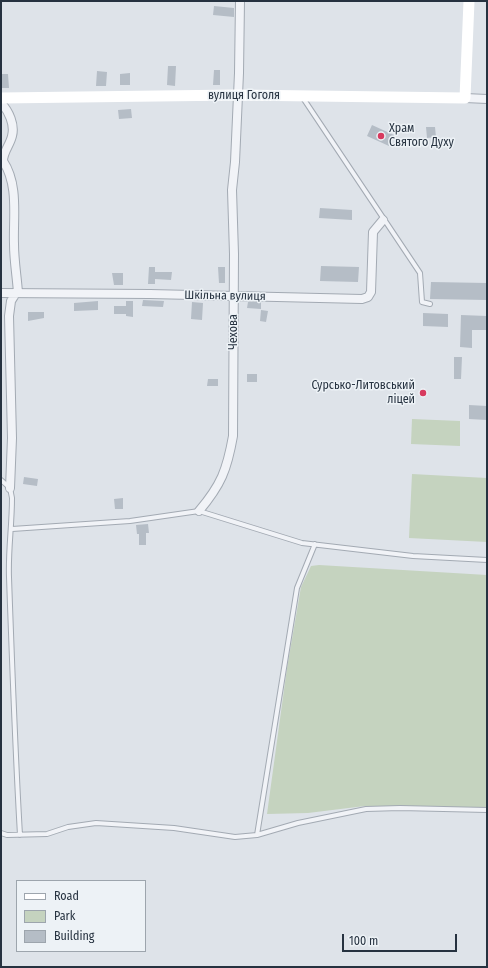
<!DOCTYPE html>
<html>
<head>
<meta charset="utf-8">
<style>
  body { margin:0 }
  #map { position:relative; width:488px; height:968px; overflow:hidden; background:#dee3e9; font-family:"Fira Sans Condensed",sans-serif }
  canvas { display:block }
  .frame { position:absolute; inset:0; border:2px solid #263240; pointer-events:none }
  .legend { position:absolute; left:16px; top:880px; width:130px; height:72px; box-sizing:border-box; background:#edf2f6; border:1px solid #9da5ad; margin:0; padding:5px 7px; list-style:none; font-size:12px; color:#263240 }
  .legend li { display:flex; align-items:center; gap:8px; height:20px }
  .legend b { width:20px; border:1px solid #9da5ad }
  .scale { position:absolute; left:342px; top:934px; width:115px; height:18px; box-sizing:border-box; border:2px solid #263240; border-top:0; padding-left:5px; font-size:12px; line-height:14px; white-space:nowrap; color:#263240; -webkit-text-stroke:3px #edf2f6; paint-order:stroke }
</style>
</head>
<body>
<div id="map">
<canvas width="488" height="968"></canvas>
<div class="frame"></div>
<ul class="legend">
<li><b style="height:5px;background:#fff"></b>Road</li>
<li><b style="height:11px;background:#c5d3bf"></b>Park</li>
<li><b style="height:11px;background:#b5bdc6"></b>Building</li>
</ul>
<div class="scale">100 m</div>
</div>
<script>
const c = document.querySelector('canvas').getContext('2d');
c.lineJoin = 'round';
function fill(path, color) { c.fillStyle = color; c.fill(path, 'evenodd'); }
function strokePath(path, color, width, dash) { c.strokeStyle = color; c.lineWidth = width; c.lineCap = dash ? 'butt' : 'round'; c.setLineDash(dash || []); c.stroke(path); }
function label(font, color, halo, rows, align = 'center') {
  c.font = font + ' "Fira Sans Condensed",sans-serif'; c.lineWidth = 3; c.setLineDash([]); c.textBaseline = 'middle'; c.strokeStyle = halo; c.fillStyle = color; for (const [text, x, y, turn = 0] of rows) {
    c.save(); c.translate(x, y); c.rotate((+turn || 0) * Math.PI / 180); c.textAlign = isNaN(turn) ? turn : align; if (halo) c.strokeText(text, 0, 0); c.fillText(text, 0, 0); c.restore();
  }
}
const green = new Path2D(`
  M412,419L460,421V446L411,444Z
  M412,474L487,478V542L409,538Z
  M319,565L487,575V808L365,806L308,813L267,814L287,668L301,587L311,566Z`);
const building = new Path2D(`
  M214,6L234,8V17L213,15Z
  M168,66H176L175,86L167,85Z
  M214,70H220V85H213Z
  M97,71L107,72L106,86H96Z
  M130,73V85H120V74Z
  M1,74H8L9,88H1Z
  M131,109L132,118L119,119L118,110Z
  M372,125L394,135L389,146L367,136Z
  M426,127H435L436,137L427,138Z
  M320,208L352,210V220L319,218Z
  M321,266L359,267L358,282L320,281Z
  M149,267H155V272H172L171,280L155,279V284H148Z
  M218,267H225V283H219Z
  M112,273H123V285H114Z
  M431,282L487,283V300L430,299Z
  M143,300L164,301L163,307L142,306Z
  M98,301V310L74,311V303Z
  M126,301H133V317L126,316V314H114V306H126Z
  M192,302L203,303L202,320L191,319Z
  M248,302H261V309L247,308Z
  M261,310L268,311L266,322L260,321Z
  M28,312H44V318L28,321Z
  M423,313L448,314V327L423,326Z
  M461,315L487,316V330H472V348L460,347Z
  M454,357H462L461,379H454Z
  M247,374H257V382H247Z
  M208,379H218V386H207Z
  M469,405L487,406V420L469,419Z
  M24,477L38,479L37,486L23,484Z
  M123,498V509H115L114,499Z
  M148,524L149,533H146V545H139V534H137L136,525Z`);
const lane = new Path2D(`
  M303,98L420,273L422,302L430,304
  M1,480L10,488L12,498C12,525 8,551 9,577C12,663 15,749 20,835
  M12,529L130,521L199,511L302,543L413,556L487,560
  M1,833L7,835L47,834L68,827L96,823L174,828L235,837L257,835L298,823L366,809L400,808L487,810
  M257,835L297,588L315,544`);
const street = new Path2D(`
  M465,98L487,99
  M1,103C9,111 15,125 12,136C10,145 3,152 3,161C19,185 13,217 14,244C14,261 17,277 18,293
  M1,293L150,294L362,299L368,297L371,292L373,232L383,220
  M10,488L12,438L9,316L11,301L16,293
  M199,511C221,485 227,470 233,436L234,254L232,190L235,162L239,73L240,1`);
const secondary = new Path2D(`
  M1,98L237,95L465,98L469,1`);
const markers = [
  [381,136,4,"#d73a5e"],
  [423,393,4,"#d73a5e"]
];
const streetNames = [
  ["вулиця Гоголя",244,96],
  ["Шкільна вулиця",225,296,1],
  ["Чехова",234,332,-90]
];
const poiNames = [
  ["Храм",389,129],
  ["Святого Духу",389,143],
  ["Сурсько-Литовський",415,386,"right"],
  ["ліцей",415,400,"right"]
];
fill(green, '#c5d3bf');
fill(building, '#b5bdc6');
strokePath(lane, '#a3aab3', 6);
strokePath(street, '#a3aab3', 10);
strokePath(lane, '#f1f3f7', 4);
strokePath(street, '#f1f3f7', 8);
strokePath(secondary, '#fff', 11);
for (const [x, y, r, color] of markers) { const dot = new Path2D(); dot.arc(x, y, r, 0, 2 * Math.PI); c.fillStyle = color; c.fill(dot); strokePath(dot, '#edf2f6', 1.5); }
label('12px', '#263240', '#edf2f6', streetNames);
label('12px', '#263240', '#edf2f6', poiNames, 'left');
</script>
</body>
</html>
